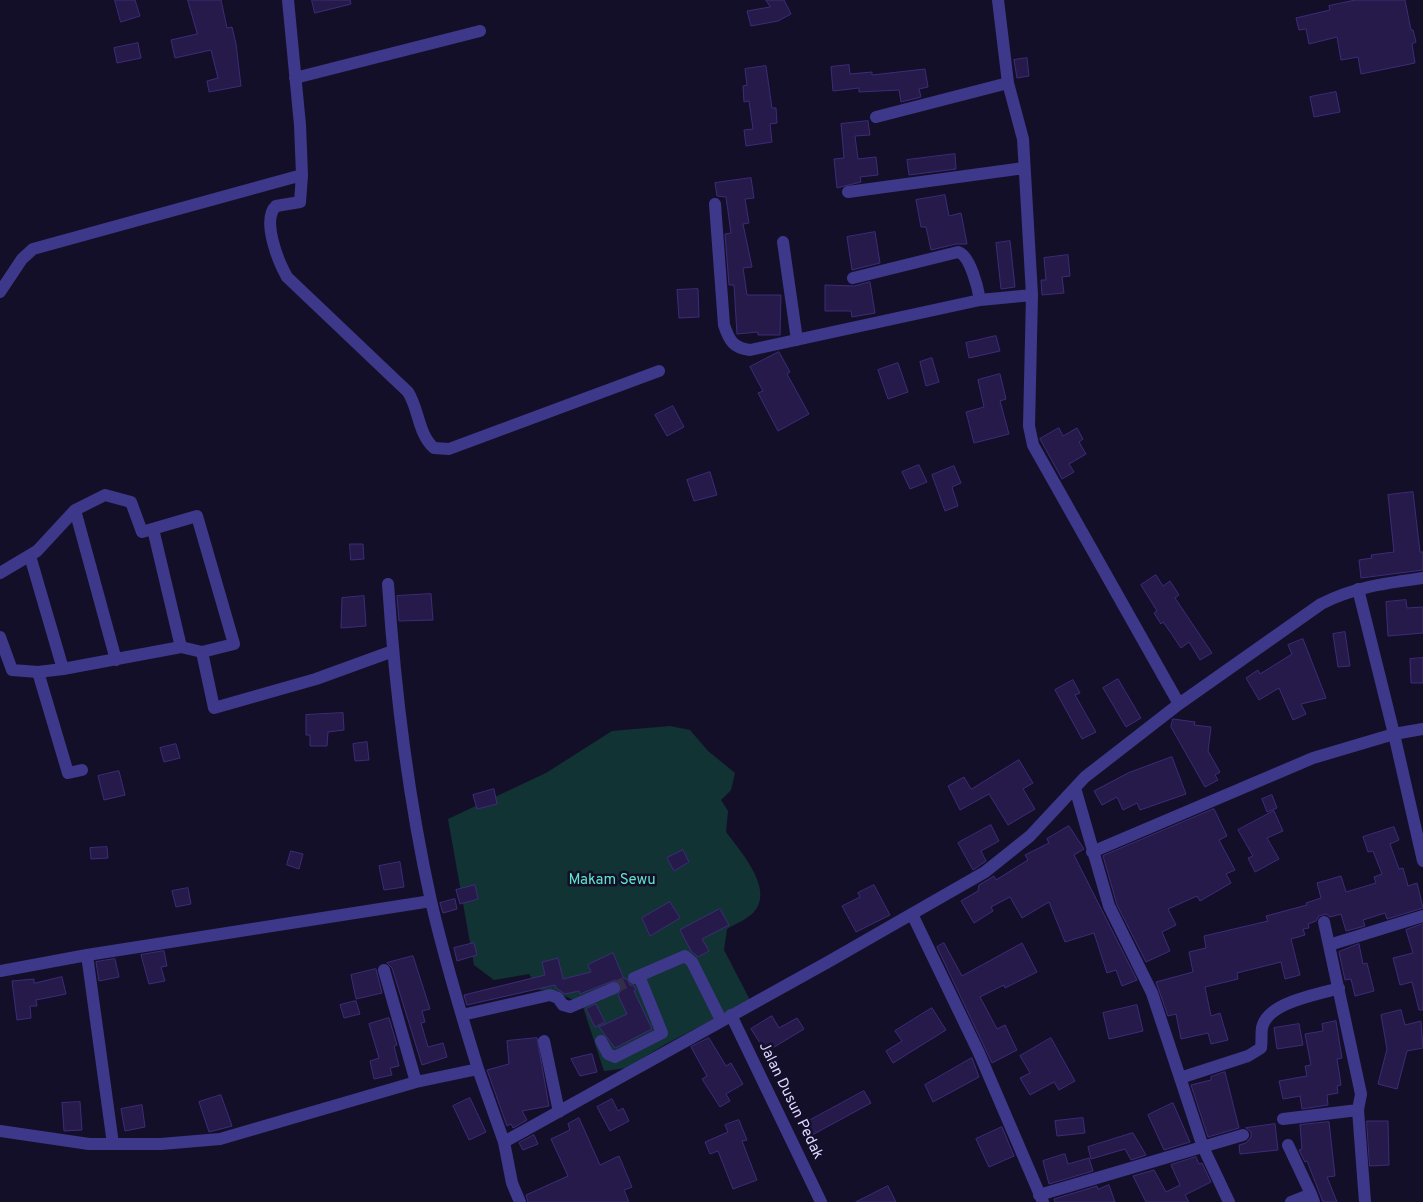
<!DOCTYPE html>
<html>
<head>
<meta charset="utf-8">
<style>
  body { margin:0 }
  canvas { display:block; background:#140f29 }
</style>
</head>
<body>
<canvas width="1423" height="1202"></canvas>
<script>
const c = document.querySelector('canvas').getContext('2d');
c.lineJoin = 'round';
function fill(path, color) { c.fillStyle = color; c.fill(path, 'evenodd'); }
function strokePath(path, color, width, dash) { c.strokeStyle = color; c.lineWidth = width; c.lineCap = dash ? 'butt' : 'round'; c.setLineDash(dash || []); c.stroke(path); }
function label(font, color, halo, rows, align = 'center') {
  c.font = font + ' Overpass,sans-serif'; c.lineWidth = 5; c.setLineDash([]); c.textBaseline = 'middle'; c.strokeStyle = halo; c.fillStyle = color; for (const [text, x, y, turn = 0] of rows) {
    c.save(); c.translate(x, y); c.rotate((+turn || 0) * Math.PI / 180); c.textAlign = isNaN(turn) ? turn : align; if (halo) c.strokeText(text, 0, 0); c.fillText(text, 0, 0); c.restore();
  }
}
const green = new Path2D(`
  M670,726L690,730L708,751L735,773L731,790L721,800L728,811L726,832C740,851 776,890 753,913C747,919 735,924 727,929L724,950L750,1000L664,1045L627,1068L604,1071L582,1004L554,991L540,990L529,974L494,980L474,965L448,819L546,773L612,731Z`);
const building = new Path2D(`
  M115,0H135L140,16L121,22Z
  M188,0H221L227,28L232,27L236,44L241,86L209,92L207,81L218,78L211,50L175,58L171,40L197,34Z
  M312,0H350L351,4L315,13Z
  M766,0H784L791,14L778,21L751,26L747,11L770,7Z
  M1356,0H1405L1411,30H1413L1416,42L1412,44L1415,63L1361,74L1358,57L1341,60L1337,37L1309,44L1306,29L1299,30L1296,18L1330,10L1329,6Z
  M138,43L141,58L117,63L114,48Z
  M1027,58L1029,76L1017,78L1014,60Z
  M849,65L850,74L872,72V75L925,69L928,87L919,89L921,97L901,102L899,90L859,92V88L833,91L831,67Z
  M766,66L772,108H776L777,123L770,124L772,142L746,146L744,130L753,129L749,101L744,102L743,86L747,85L745,69Z
  M1336,92L1340,112L1314,117L1310,97Z
  M868,121L870,135L855,136L858,159L876,157L878,175L860,177L861,182L837,188L834,159L844,158L841,124Z
  M955,154L956,169L909,175L907,160Z
  M751,178L754,198L745,199L749,223L743,224L752,267L743,268L747,295H781L780,335H758V332L737,334L734,285H729L725,234L731,233L726,197L717,196L715,183Z
  M945,195L949,216L961,213L967,244H956L931,250L926,227H921L916,200Z
  M875,232L880,263L852,270L847,237Z
  M1010,241L1015,287L1001,289L996,243Z
  M1068,255L1070,276L1062,277L1064,293L1042,295L1041,280H1046L1044,258Z
  M870,282L875,313L852,317L851,311H825V285L854,286Z
  M698,289L699,317L679,318L677,290Z
  M996,336L1000,351L969,358L966,343Z
  M779,352L790,372L787,374L809,414L778,431L758,393L763,391L750,367Z
  M932,358L939,382L926,386L920,362Z
  M898,363L908,392L888,399L878,370Z
  M1000,374L1006,399L1000,401L1009,434L974,443L966,412L984,407L978,380Z
  M673,406L684,427L667,436L655,415Z
  M1059,428L1063,436L1077,428L1083,439L1079,442L1086,454L1069,464L1074,472L1062,479L1040,439Z
  M919,465L927,482L910,489L902,472Z
  M954,466L961,483L952,487L958,506L945,511L932,475Z
  M710,472L717,495L694,501L687,480Z
  M1413,492L1420,552H1423V570L1361,578L1359,560L1372,558L1371,555L1394,552L1388,495Z
  M350,544H363L364,559L351,560Z
  M1156,575L1163,586L1170,581L1179,595L1175,598L1212,653L1200,660L1189,642L1181,648L1171,633L1163,622L1161,624L1154,613L1157,611L1141,585Z
  M431,594L433,620L399,621L397,596Z
  M364,596L366,626L341,628L342,598Z
  M1406,600L1407,608L1423,607V633L1388,636L1386,602Z
  M1345,632L1350,666L1338,667L1333,634Z
  M1303,639L1326,698L1301,704L1306,714L1293,720L1279,688L1259,700L1246,678L1258,670L1260,674L1292,654L1288,645Z
  M1423,658V683H1411L1410,659Z
  M1118,679L1141,718L1126,727L1103,688Z
  M1073,680L1080,693L1075,695L1096,732L1082,739L1055,690Z
  M343,713L344,730L328,732L327,746H310V735H306V715Z
  M1173,719L1195,722L1194,725L1211,727L1208,751L1220,772L1215,775L1218,780L1205,787L1171,727Z
  M367,742L369,760L355,761L353,744Z
  M176,744L180,758L164,762L160,748Z
  M1172,757L1186,794L1140,810L1137,803L1123,810L1117,797L1102,805L1094,791L1128,773Z
  M1019,760L1033,783L1023,789L1035,809L1008,825L989,794L960,810L948,786L964,777L971,789Z
  M119,771L125,795L104,800L98,776Z
  M494,789L497,804L477,809L473,795Z
  M1272,795L1277,808L1267,812L1262,799Z
  M1214,809L1227,836L1219,840L1235,870L1226,874L1231,883L1200,901L1197,896L1168,909L1176,925L1162,932L1170,951L1146,962L1117,905L1103,856Z
  M1274,811L1283,831L1267,838L1279,859L1255,872L1248,858L1253,856L1238,830Z
  M991,825L999,841L981,851L986,861L973,870L958,843Z
  M1069,826L1084,849L1074,855L1137,980L1122,986L1116,970L1107,973L1094,933L1065,942L1049,902L1022,918L1010,897L991,907L993,911L974,923L961,901L978,891L979,885L994,876L996,880L1028,860L1025,855L1049,843L1047,839Z
  M1394,827L1399,840L1390,844L1399,869L1403,868L1408,886L1417,883L1423,908L1387,919L1385,913L1363,920L1365,926L1346,931L1341,914L1330,917L1326,914L1319,916L1316,921L1308,924L1309,928L1303,929L1305,935L1291,939L1300,975L1285,979L1281,962L1237,973L1238,979L1205,987L1211,1016L1220,1013L1228,1040L1211,1044L1208,1033L1181,1039L1176,1014L1168,1016L1156,982L1193,972L1189,952L1206,948L1204,936L1268,921L1266,916L1307,905L1306,903L1321,898L1317,883L1341,876L1346,892L1376,883L1374,877L1382,874L1373,851L1368,852L1363,837Z
  M107,847L108,858L91,859L90,848Z
  M683,850L689,862L674,871L667,858Z
  M291,851L303,854L299,869L287,865Z
  M400,862L404,887L384,890L379,866Z
  M475,885L478,899L460,904L456,890Z
  M874,885L890,915L856,932L842,906L860,897L858,893Z
  M188,888L191,904L176,907L172,891Z
  M455,899L457,909L443,913L440,903Z
  M670,902L680,918L650,936L642,918Z
  M720,909L729,925L702,939L709,951L698,957L691,951L680,930Z
  M1423,924V1010H1419L1412,982L1400,985L1393,958L1413,953L1406,930Z
  M474,943L477,955L457,961L454,948Z
  M944,943L962,976L1022,943L1037,972L1005,988L1004,985L980,997L997,1029L1005,1025L1017,1050L992,1063L937,947Z
  M1359,944L1363,964L1367,963L1374,991L1355,996L1351,979L1345,980L1339,952Z
  M164,951L167,966L161,967L165,981L149,984L141,955Z
  M613,953L624,979L626,978L630,985L634,986L636,990L634,991L652,1029L615,1048L599,1027L627,1014L618,995L622,989V985L615,980L580,994L579,991L565,994L556,988L555,985L467,1005L464,995L545,975L542,962L558,958L563,979L591,972L588,965Z
  M413,956L430,1009L422,1011L425,1022L421,1023L428,1047L443,1043L447,1057L422,1065L392,968L387,963Z
  M115,959L119,977L99,981L96,962Z
  M376,969L382,993L356,999L351,975Z
  M62,977L66,994L36,1000L37,1006H30L31,1018L17,1020L12,981L34,979V983Z
  M356,1001L360,1014L344,1018L340,1005Z
  M596,1004L605,1022L595,1027L586,1009Z
  M1137,1005L1143,1031L1109,1039L1103,1013Z
  M932,1008L946,1030L893,1063L886,1051L902,1041L895,1031Z
  M1401,1010L1405,1025L1421,1021L1423,1048L1407,1051L1397,1089L1378,1084L1387,1049L1381,1015Z
  M772,1016L779,1028L797,1018L804,1029L766,1052L751,1029Z
  M389,1018L397,1045L394,1046L399,1066L390,1068L392,1075L374,1079L370,1061L379,1058L369,1024Z
  M1336,1021L1342,1058L1337,1059L1341,1085L1337,1086L1338,1093L1327,1095L1328,1105L1302,1109L1300,1096L1283,1099L1279,1081L1307,1076L1305,1066L1311,1065L1305,1034L1323,1031L1322,1024Z
  M1299,1024L1303,1045L1277,1049L1274,1028Z
  M537,1038L549,1106L522,1111L527,1120L513,1128L511,1124L507,1126L487,1070L509,1064L507,1041Z
  M709,1038L726,1066L731,1063L743,1084L726,1094L730,1101L720,1107L702,1079L707,1076L691,1047Z
  M1051,1038L1075,1081L1059,1090L1054,1082L1030,1095L1020,1078L1030,1073L1020,1056Z
  M592,1054L597,1072L580,1076L571,1059Z
  M972,1058L979,1077L933,1102L925,1085Z
  M1225,1072L1239,1128L1208,1137L1191,1085L1211,1080V1077Z
  M864,1091L871,1103L812,1135L805,1123Z
  M221,1095L232,1126L209,1132L199,1102Z
  M470,1098L486,1132L469,1140L453,1106Z
  M612,1099L618,1111L623,1108L629,1121L610,1131L597,1107Z
  M80,1102L82,1130L64,1131L62,1103Z
  M1173,1103L1190,1142L1164,1150L1148,1115Z
  M142,1105L145,1127L125,1131L121,1109Z
  M579,1118L600,1165L619,1156L632,1187L624,1190L629,1202H528L526,1195L568,1176L551,1139L570,1130L568,1124Z
  M1083,1118L1085,1133L1057,1136L1055,1121Z
  M739,1120L747,1140L742,1141L757,1180L733,1189L718,1151L710,1154L705,1142L728,1132L725,1125Z
  M1367,1121H1388L1389,1165L1370,1166Z
  M1329,1122L1335,1176L1327,1177L1337,1202H1323L1307,1161L1305,1162L1299,1150L1302,1149L1300,1125Z
  M1275,1124L1278,1150L1240,1154L1239,1145L1246,1143L1251,1137V1132L1246,1128Z
  M1002,1127L1014,1156L989,1167L976,1139Z
  M1133,1133L1146,1155L1131,1160L1125,1149L1091,1159L1088,1147Z
  M534,1135L538,1144L523,1150L519,1143Z
  M1065,1154L1068,1164L1089,1158L1093,1171L1049,1184L1043,1161Z
  M1196,1157L1199,1164L1202,1163L1211,1182L1185,1195L1189,1202H1146L1133,1176L1154,1170L1166,1192L1180,1185L1171,1165Z
  M1109,1185L1115,1202H1055L1054,1199L1097,1186L1098,1189Z
  M888,1186L896,1202H856Z`);
const minorTunnel = new Path2D(`
  M614,988L634,978`);
const minor = new Path2D(`
  M998,0L1008,83L1023,139L1032,295L1029,426L1033,445L1179,704
  M295,78L480,31
  M876,117L1008,83
  M302,175L300,202L276,206C261,220 279,263 287,277L408,392C419,409 418,434 434,448L449,449L659,371
  M848,192L1024,168
  M715,204L724,325C729,340 733,348 750,350L980,300
  M783,242L797,340
  M853,278L958,252C970,255 978,288 980,300L1032,295
  M0,292L22,259L33,249L302,175L300,125L288,0
  M153,529L181,647
  M30,556L63,669
  M0,573L37,551L75,510
  M388,584C395,690 408,797 431,901C444,957 461,1014 478,1069
  M1358,589L1394,734L1423,729
  M0,637L12,670L38,672L63,669L181,647L202,652
  M116,660L75,510L105,495L131,502L142,532L197,516L234,644L202,652L214,708L316,679L393,651
  M38,672L68,773L82,770
  M1075,788L1109,906L1152,993L1203,1147L1229,1202
  M1092,852L1313,758L1394,734L1423,861
  M912,914L979,1053L1043,1202
  M1324,922L1361,1094L1358,1110L1365,1202
  M1329,945L1423,916
  M87,955L113,1144
  M384,970L416,1082
  M0,971L87,955L431,901
  M634,978L685,956L692,962L721,1020
  M462,1015L550,995L558,998L563,1005L570,1007L614,988
  M731,1015L821,1202
  M544,1041L559,1112
  M601,1041L608,1054L615,1057L662,1033L639,976
  M1180,1078L1248,1056L1261,1048C1262,1041 1261,1034 1262,1028C1267,1002 1317,995 1339,988
  M1283,1119L1358,1110
  M0,1131L89,1144H161L220,1139L416,1082L478,1069L504,1142L512,1183L520,1202
  M504,1142L828,962L985,872L1030,836L1085,777L1179,704L1321,604C1354,587 1387,583 1423,578
  M1288,1145L1311,1194
  M1039,1195L1243,1135
  M1291,1202L1311,1194L1314,1202`);
const parkNames = [
  ["Makam Sewu",612,881]
];
const streetNames = [
  ["Jalan Dusun Pedak",790,1101,64]
];
fill(green, '#133');
fill(building, '#261a4b');
strokePath(building, '#3d2b78', 1);
strokePath(minorTunnel, '#322d49', 12, [12, 6]);
strokePath(minor, '#3e388a', 12);
label('15px', '#5ce6c9', '#140f29', parkNames);
label('15px', '#ddd7ff', '#140f29', streetNames);
</script>
</body>
</html>
